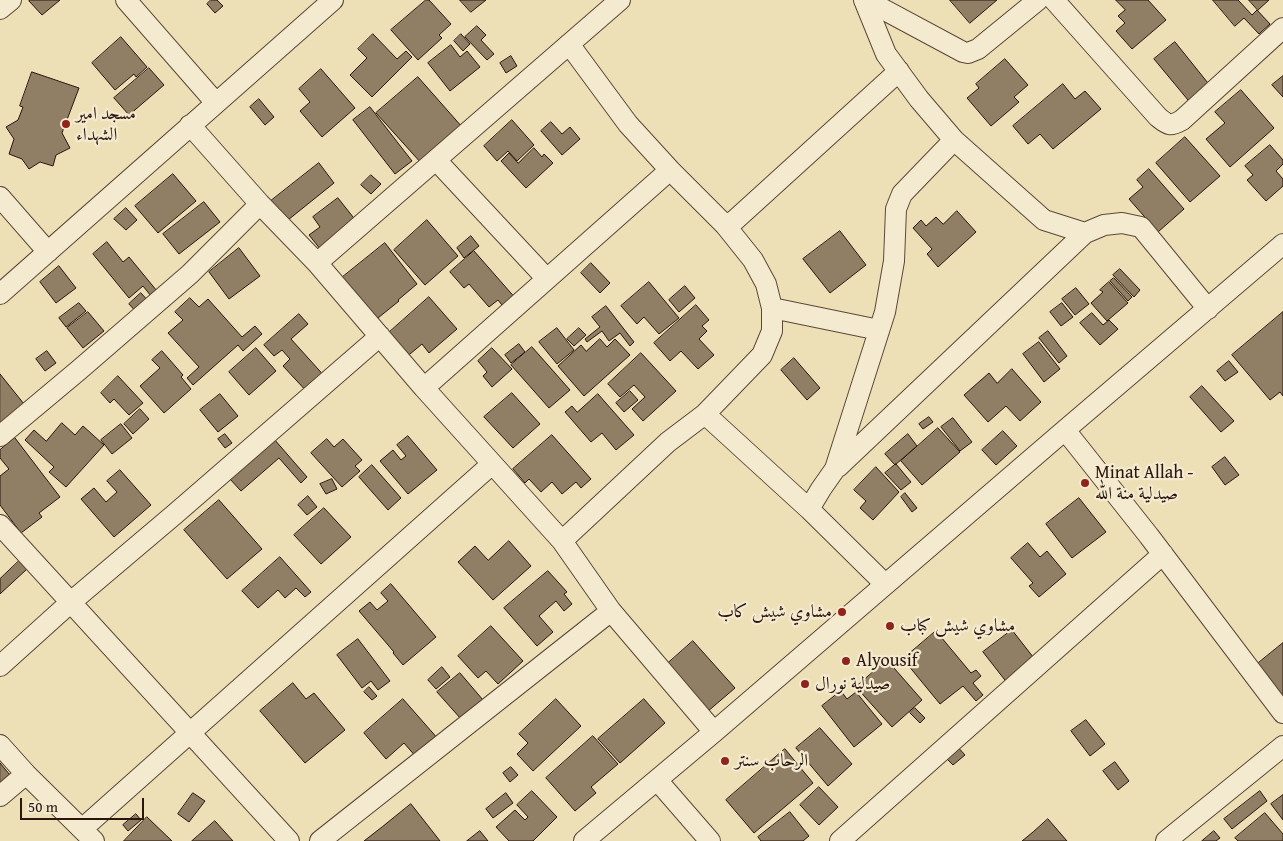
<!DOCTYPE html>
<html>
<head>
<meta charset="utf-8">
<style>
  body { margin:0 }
  #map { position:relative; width:1283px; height:841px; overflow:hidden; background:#eddfb6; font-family:"Gentium Book Plus",serif }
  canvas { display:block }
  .scale { position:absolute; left:20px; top:798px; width:124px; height:22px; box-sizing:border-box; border:2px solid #2b150d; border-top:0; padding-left:6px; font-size:15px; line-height:18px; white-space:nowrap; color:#2b150d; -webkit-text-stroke:4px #f3ead0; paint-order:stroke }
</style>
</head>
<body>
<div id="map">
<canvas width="1283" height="841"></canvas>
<div class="scale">50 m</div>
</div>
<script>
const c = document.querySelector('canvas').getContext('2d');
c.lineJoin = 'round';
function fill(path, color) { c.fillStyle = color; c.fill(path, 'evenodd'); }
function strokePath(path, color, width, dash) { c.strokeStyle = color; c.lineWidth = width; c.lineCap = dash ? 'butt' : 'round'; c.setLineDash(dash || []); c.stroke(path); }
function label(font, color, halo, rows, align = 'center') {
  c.font = font + ' "Gentium Book Plus",Amiri,serif'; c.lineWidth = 4.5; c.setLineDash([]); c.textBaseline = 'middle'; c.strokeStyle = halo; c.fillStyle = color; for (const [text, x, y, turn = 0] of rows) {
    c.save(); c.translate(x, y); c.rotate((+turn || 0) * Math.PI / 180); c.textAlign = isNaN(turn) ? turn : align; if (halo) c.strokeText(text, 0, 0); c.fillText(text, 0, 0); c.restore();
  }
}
const building = new Path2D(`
  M31,0H60L42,15L29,1Z
  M211,0H217L223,6L215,13L207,4Z
  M426,0H429L451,24L439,35L442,38L418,60L391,30Z
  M460,0H486L471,12Z
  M950,0H997L970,23Z
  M1116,0H1148L1166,20L1132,49L1116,31L1125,23L1118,16L1125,10Z
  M1213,0H1238L1252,15L1257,10L1270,24L1259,34L1244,18L1235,26Z
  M1249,0H1269L1258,10Z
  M477,26L486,35L481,40L494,54L487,60L465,37Z
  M373,34L397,59L406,51L412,57L372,97L350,75L367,58L358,49Z
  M461,34L470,44L463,51L454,41Z
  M121,37L147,67L136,77L134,74L115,90L92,63Z
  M1175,42L1212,88L1193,106L1154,59Z
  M451,45L460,57L467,51L480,67L450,91L428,63Z
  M511,56L517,66L506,73L500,63Z
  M1005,59L1028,85L1014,97L1019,102L991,126L967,98L979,88L976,84Z
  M149,68L164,85L129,115L114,98Z
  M321,69L355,108L322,137L300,111L310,102L299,89Z
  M32,72L79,88L62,133L70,148L56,155L53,166L40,162L29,169L22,159L9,154L14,139L6,127L18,120L23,107L20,106Z
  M1283,76V97L1272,85Z
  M418,77L463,128L422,164L376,113Z
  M1063,84L1075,99L1085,91L1101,109L1053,149L1040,134L1028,144L1013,126Z
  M1241,90L1274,128L1230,167L1206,139L1225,123L1215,112Z
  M259,99L274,117L265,125L250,107Z
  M370,107L412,161L395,174L353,120Z
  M512,120L534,145L517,161L508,151L497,161L484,146Z
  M551,122L562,134L570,127L580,139L562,155L541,131Z
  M1185,137L1220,176L1190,202L1156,163Z
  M1270,145L1283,160V164L1276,171L1283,179V186L1266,201L1247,180L1253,175L1245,166Z
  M534,148L542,157L544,154L553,163L526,188L501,161L509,153L518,163Z
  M319,163L334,183L283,224L267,204Z
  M1149,169L1184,209L1158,232L1129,199L1143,187L1137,180Z
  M173,174L196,201L158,233L135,206Z
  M371,175L381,184L371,194L361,185Z
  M338,198L357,222L321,250L309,235L320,227L313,217Z
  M204,202L220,222L179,254L163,234Z
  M126,208L137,220L126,230L114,219Z
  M957,211L976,232L938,267L927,254L932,249L913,228L921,220L926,226L936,217L943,224Z
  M427,220L458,256L425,285L394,250Z
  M840,231L866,265L830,293L803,259Z
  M471,236L479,246L464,258L457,248Z
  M107,242L123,262L129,257L157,291L151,296L143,286L129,298L93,254Z
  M385,243L417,284L398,300L399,301L373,322L339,280Z
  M239,248L260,276L229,299L209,272Z
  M474,251L517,300L506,310L498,300L489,307L469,284L464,288L450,272Z
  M591,263L610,283L600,293L581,273Z
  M59,266L76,288L56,303L40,282Z
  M1120,269L1140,290L1134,297L1113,275Z
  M1114,278L1132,297L1128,301L1110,281Z
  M649,282L679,318L659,334L644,317L637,324L621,306Z
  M1109,282L1128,303L1107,321L1091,303L1103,292L1100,290Z
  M685,286L695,298L679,312L669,300Z
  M1076,288L1089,304L1075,315L1062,299Z
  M141,293L150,303L138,314L129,304Z
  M429,297L457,329L429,353L422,344L404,359L384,337Z
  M190,298L199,307L208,299L242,337L255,326L262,334L243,351L238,345L193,385L187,378L199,367L168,333L183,320L175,312Z
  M79,303L86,311L66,327L59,318Z
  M1062,303L1073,317L1061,326L1050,312Z
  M696,305L709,320L702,326L707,331L699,339L714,355L698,369L681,351L670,361L654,343Z
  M606,306L634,342L630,346L620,333L609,341L602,331L587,342L585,339L600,327L592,317Z
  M88,312L104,331L83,348L67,328Z
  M1283,312V396L1280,392L1270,400L1232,355Z
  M1092,313L1103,325L1109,320L1118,329L1100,345L1080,323Z
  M299,314L308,324L291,339L327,379L309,394L283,366L290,359L282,350L274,356L264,345Z
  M557,328L574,350L557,364L539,342Z
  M579,328L586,335L574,346L567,339Z
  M1048,331L1067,356L1059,363L1039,338Z
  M600,339L607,347L615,339L630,355L584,396L558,366L581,345L586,351Z
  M1039,342L1060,369L1044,382L1023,354Z
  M519,344L525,352L511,363L505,355Z
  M532,347L570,390L549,408L511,365Z
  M256,348L276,371L249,395L229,372Z
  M492,348L512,369L492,387L483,376L487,372L478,361Z
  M47,351L56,363L45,371L36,359Z
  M162,351L183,375L181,377L191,389L164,413L140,386L160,368L152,360Z
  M641,353L676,391L643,421L632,409L645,397L634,385L620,397L608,384Z
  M794,358L820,388L807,400L781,370Z
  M1229,361L1238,372L1225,381L1217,371Z
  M1012,369L1041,402L1020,421L1006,406L988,422L964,395L989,373L997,383Z
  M0,374L24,404L0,423Z
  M118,376L143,403L129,415L114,399L110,403L101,393Z
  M1202,386L1234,421L1221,432L1190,397Z
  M630,391L638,400L624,412L616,403Z
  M512,393L540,424L513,448L484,417Z
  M220,394L238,416L218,432L200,410Z
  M598,394L634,435L616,450L602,433L591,442L565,412L572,406L577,412Z
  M140,409L149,419L133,434L124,424Z
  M929,417L933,422L923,429L919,424Z
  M953,418L972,442L960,451L941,427Z
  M62,423L75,435L83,426L104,445L66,487L49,472L54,467L25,440L34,430L46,441Z
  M121,424L132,438L112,454L101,440Z
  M938,428L960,452L922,485L901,461Z
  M1003,431L1017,446L996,465L982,450Z
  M225,434L232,443L225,448L218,439Z
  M908,434L917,446L895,465L885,454Z
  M552,435L591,479L581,488L576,482L562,494L552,482L541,492L529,479L525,483L513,469Z
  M408,436L437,470L408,494L380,461L393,450L401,460L406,456L397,445Z
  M15,438L60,497L39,513L42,517L21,533L0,505V476L9,469L0,458V450Z
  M274,439L307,477L301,483L279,458L241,491L229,478Z
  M327,439L334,447L343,439L362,460L355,466L360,471L342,487L311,453Z
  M1225,457L1239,475L1225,485L1212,467Z
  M896,464L911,482L901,490L885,473Z
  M372,465L401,498L388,510L359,477Z
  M876,467L899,492L873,520L860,508L866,501L854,490Z
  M120,470L151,505L114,537L81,499L94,488L106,502L117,492L107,481Z
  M332,479L337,489L326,494L320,484Z
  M905,493L917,508L912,512L901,497Z
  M308,496L317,507L307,515L298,505Z
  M1079,498L1106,532L1072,558L1046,524Z
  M219,500L262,549L227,579L184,530Z
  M324,508L351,537L321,564L294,535Z
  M509,541L531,566L493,600L458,562L475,546L488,560Z
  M1028,543L1040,557L1047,551L1066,574L1039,597L1029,586L1033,583L1011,558Z
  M280,557L311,592L305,597L296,588L285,598L278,590L258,608L242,591Z
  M19,561L27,569L0,594V579Z
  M548,571L567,592L564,594L572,604L564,611L556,601L539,616L553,632L537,646L504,608Z
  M391,584L436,637L403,665L393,653L394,652L359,611L370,602L377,610L388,601L381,593Z
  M491,626L523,661L498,684L486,671L478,678L458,656Z
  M1012,630L1037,662L1008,684L983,652Z
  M936,631L971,673L976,670L981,676L973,683L983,695L976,701L963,686L940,704L903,659Z
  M358,639L390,681L378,690L371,681L362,688L337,655Z
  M693,641L735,688L707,712L666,665Z
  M1283,643V698L1256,665Z
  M887,660L922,700L892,727L856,687Z
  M442,667L450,677L436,689L428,680Z
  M460,673L483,700L461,719L437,692Z
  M293,683L306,699L314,693L345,730L305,763L260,711Z
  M369,687L377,696L372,700L364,692Z
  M841,691L847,699L856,692L882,724L854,747L822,706Z
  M403,699L439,740L417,758L404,743L386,759L364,733Z
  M556,699L581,726L533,771L517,754L528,743L519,734Z
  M644,699L665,723L620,763L598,739Z
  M915,708L925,718L920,723L910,713Z
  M1086,720L1105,744L1090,756L1071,731Z
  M820,728L852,764L828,786L796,748Z
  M593,736L618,764L591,787L596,793L575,811L546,778Z
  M955,744L965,755L953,765L943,755Z
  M785,749L813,783L754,833L726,800Z
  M1115,762L1129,781L1118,790L1103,771Z
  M0,763L10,775L0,783Z
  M511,767L518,775L510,782L503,773Z
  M819,787L838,807L819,825L800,805Z
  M532,791L557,817L533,841H509L496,827L515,810L525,820L528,817L517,805Z
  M1260,791L1267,801L1232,829L1224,819Z
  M193,793L205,801L189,822L178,814Z
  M506,793L513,803L493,818L486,809Z
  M1283,795V820L1271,804Z
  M411,804L440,841H364L382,827Z
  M790,812L809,836L803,841H761L758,837Z
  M1265,813L1283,834V841H1238L1235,838Z
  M136,814L141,820L128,831L123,825Z
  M147,817L172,841H124Z
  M1048,819L1067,841H1022L1033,832Z
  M215,821L233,841H192Z
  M480,831L488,841H467Z
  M1214,831L1220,838L1216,841H1202Z`);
const minor = new Path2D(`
  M126,0L216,103
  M864,0L886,54L919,99L954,140L1044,220L1085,233L1104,225L1122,223L1141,227L1208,309
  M866,0L963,52L968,53L978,49L1038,0
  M1054,0L1158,117C1168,125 1170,127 1182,120L1283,28
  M0,9L11,0
  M569,44L628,124L670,170
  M190,125L260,204L317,263L424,388L562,541L611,611L714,732
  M436,160L547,279
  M0,197L48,252
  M317,263L620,0
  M0,294L333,0
  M772,308L879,330
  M424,388L670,170L725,225L734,221L899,71
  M705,414L809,509
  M1065,430L1149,536L1283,713
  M0,436L79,370L190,274L260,204
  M838,467L1085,233
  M0,525L289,841
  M562,541L668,442L705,414L762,355L772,331V308L766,284L753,260L725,225
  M885,584L809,509L821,489L835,469L885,312L894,261L896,209L902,194L954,140
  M0,666L71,602L175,514L380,336
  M0,745L26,774L94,841
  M657,780L710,841
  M0,796L26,774
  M82,829L492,464
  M320,841L611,611
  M584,841L714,732L1065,430L1283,244
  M840,841L1163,554
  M1166,841L1283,746`);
const markers = [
  [66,124,5,"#8f2418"],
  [1085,483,5,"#8f2418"],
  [842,612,5,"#8f2418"],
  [890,626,5,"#8f2418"],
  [846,661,5,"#8f2418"],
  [805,684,5,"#8f2418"],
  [725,761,5,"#8f2418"]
];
const poiNames = [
  ["مسجد امير",76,114],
  ["الشهداء",76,135],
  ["Minat Allah -",1095,473],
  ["صيدلية منة الله",1095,494],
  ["مشاوي شيش كاب",832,612,"right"],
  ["مشاوي شيش كباب",900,626],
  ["Alyousif",856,661],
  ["صيدلية نورال",815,684],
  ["الرحاب سنتر",735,761]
];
fill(building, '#907e65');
strokePath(building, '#2b150d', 1);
strokePath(minor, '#5c4837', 22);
strokePath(minor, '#f3ead0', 20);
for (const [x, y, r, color] of markers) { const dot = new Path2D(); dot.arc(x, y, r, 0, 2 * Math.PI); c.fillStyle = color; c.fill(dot); strokePath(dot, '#f3ead0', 2); }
label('18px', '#2b150d', '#f3ead0', poiNames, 'left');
</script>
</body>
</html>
